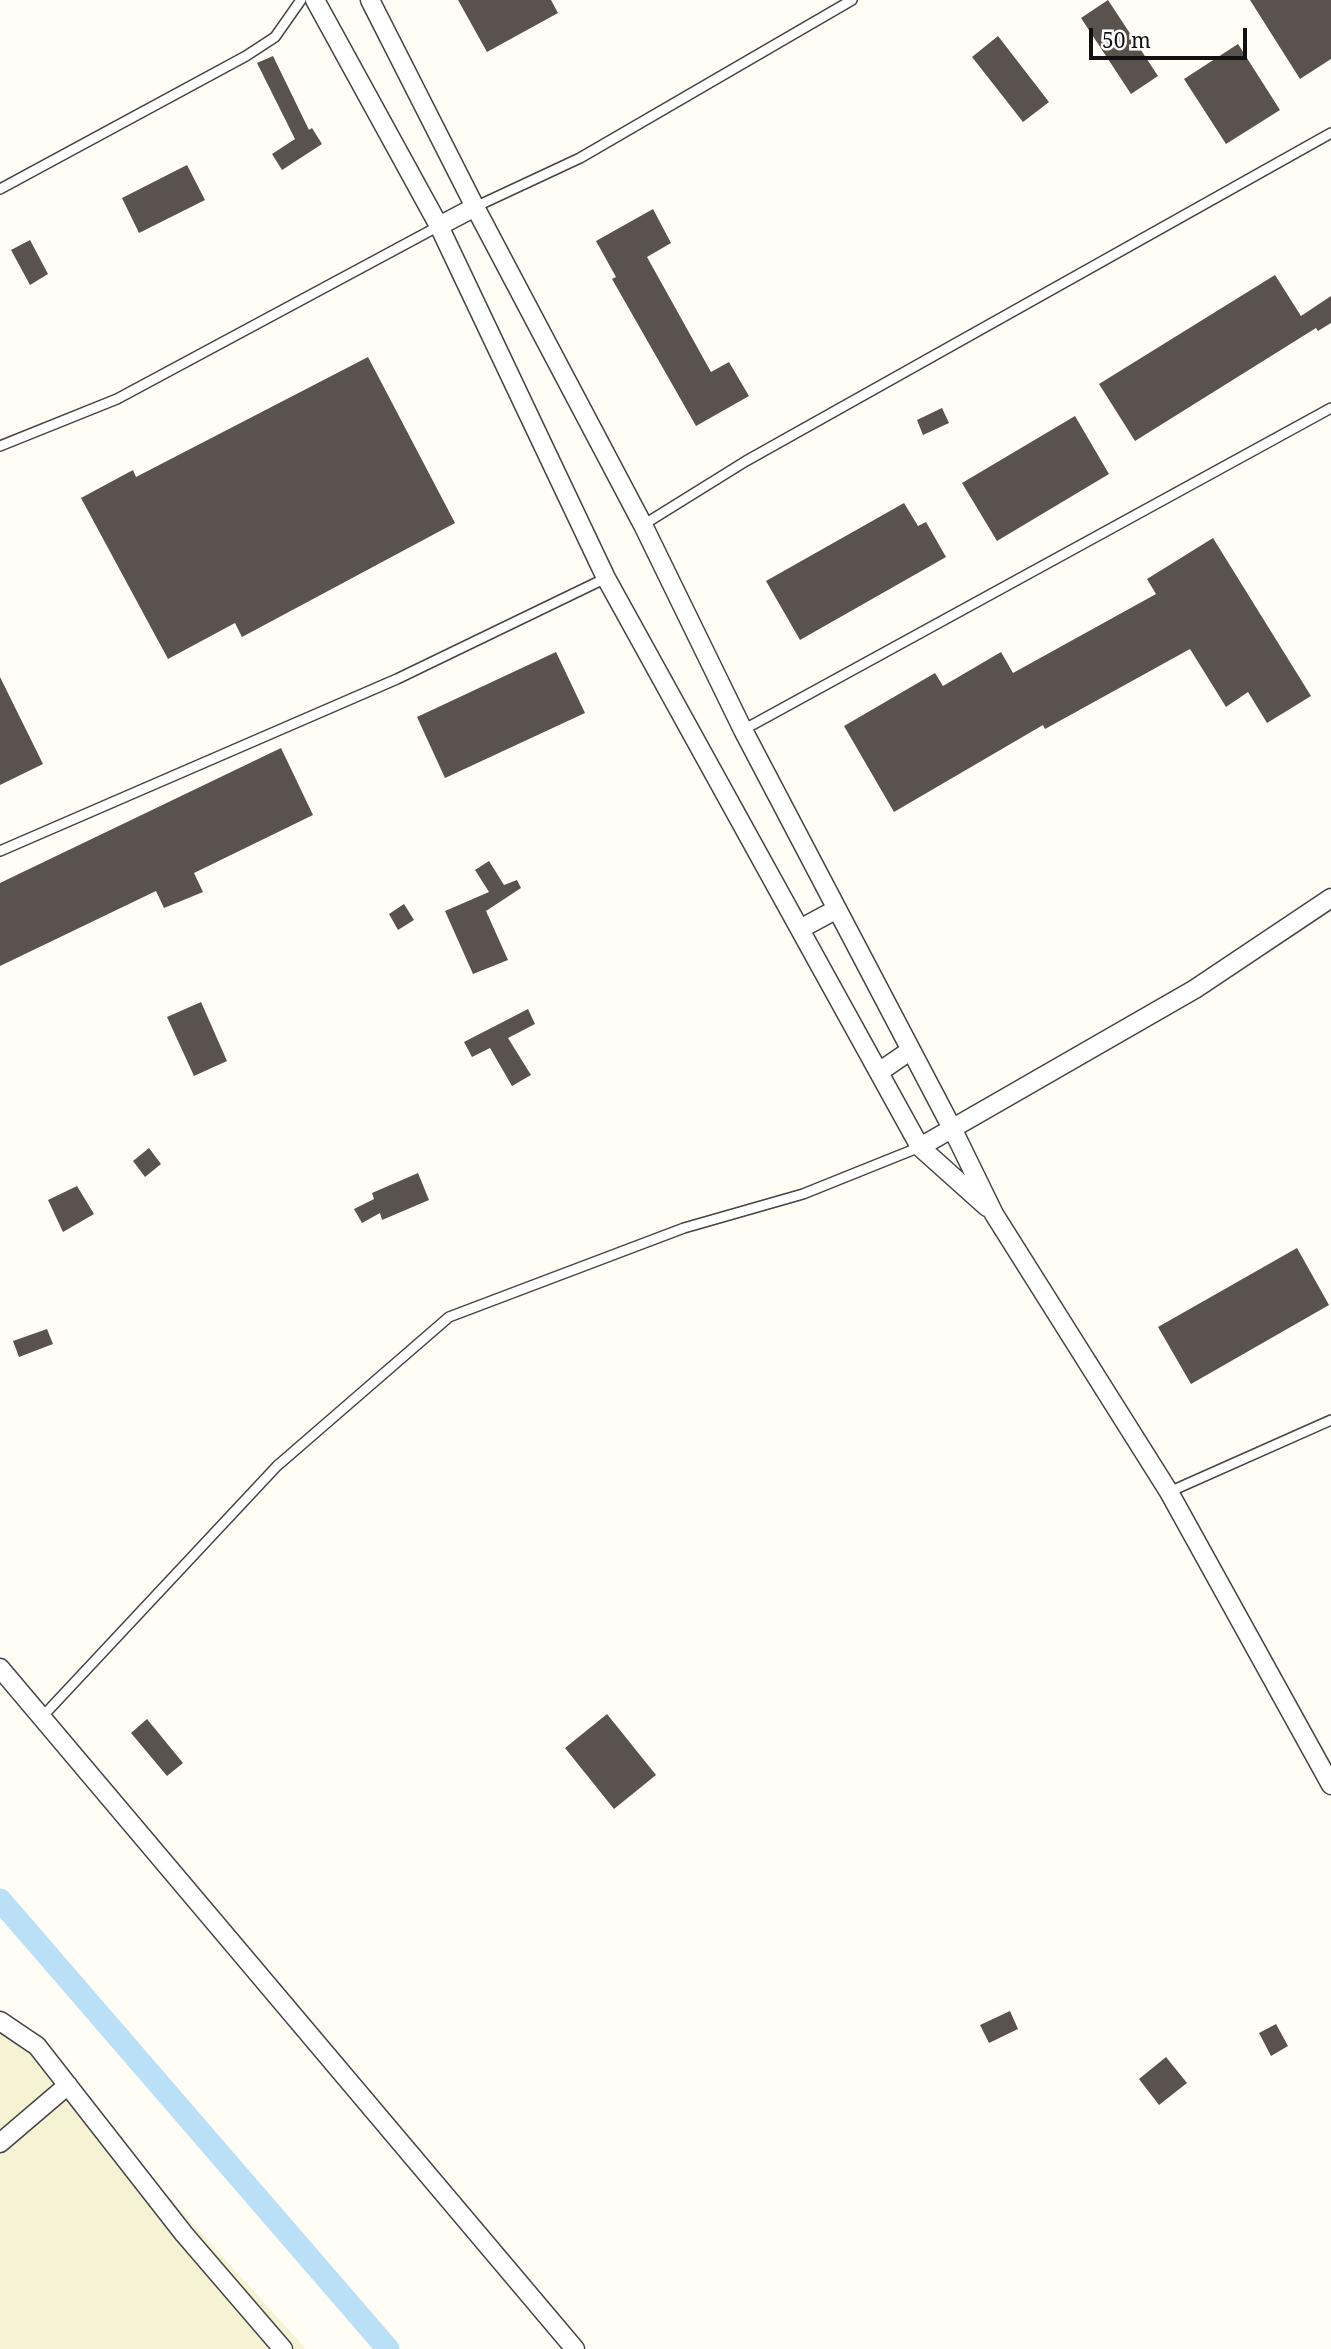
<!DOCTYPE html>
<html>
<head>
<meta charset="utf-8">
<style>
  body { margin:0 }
  #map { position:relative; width:1331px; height:2349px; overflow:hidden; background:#fffdf5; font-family:"Noto Serif",serif }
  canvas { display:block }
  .scale { position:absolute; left:1089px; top:28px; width:158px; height:32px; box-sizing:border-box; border:4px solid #111; border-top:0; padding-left:9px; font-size:21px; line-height:24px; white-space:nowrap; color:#111; -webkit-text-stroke:5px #fff; paint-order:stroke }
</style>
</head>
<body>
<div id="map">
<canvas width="1331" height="2349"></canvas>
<div class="scale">50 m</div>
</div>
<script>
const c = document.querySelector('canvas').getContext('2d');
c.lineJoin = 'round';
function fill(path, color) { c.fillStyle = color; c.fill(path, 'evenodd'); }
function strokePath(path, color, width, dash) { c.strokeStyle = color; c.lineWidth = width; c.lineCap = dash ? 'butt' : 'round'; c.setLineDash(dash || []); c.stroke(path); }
const farmland = new Path2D(`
  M0,2010L306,2349H0Z`);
const canal = new Path2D(`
  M0,1900L388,2349`);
const building = new Path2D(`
  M458,0H551L558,13L487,52Z
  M1108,0L1158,76L1131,94L1081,18Z
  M1250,0H1331V59L1300,79Z
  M998,36L1049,102L1023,122L972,57Z
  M1238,44L1280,110L1226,144L1184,79Z
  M273,56L309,130L312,128L322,144L282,170L272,154L295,139L257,63Z
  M187,165L205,200L139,233L122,198Z
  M653,209L671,243L647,257L711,372L729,362L749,396L696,426L612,279L616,277L596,241Z
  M30,240L48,274L30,285L11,250Z
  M1275,275L1301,316L1331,296V323L1318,331L1316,328L1135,441L1099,384Z
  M368,357L455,523L242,637L235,623L168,659L81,498L133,470L136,477Z
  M942,408L949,423L923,435L917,420Z
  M1075,416L1109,474L997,541L962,483Z
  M904,503L918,526L926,522L946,557L800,640L766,581Z
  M1213,538L1311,696L1267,723L1248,692L1226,707L1190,649L1045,729L1043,725L894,812L844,726L935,673L943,686L1001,652L1013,673L1156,594L1147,579Z
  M556,652L585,713L445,778L417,717Z
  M0,677L43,764L0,785Z
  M281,748L313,815L194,873L203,892L164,908L156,891L0,966V883Z
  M489,861L504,885L517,880L521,888L486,911L508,960L473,974L445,911L489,892L475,870Z
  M404,904L414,920L398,930L389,914Z
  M201,1002L227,1061L194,1076L167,1017Z
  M528,1009L535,1024L508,1038L531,1075L512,1086L490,1048L472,1057L464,1042Z
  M149,1148L161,1164L145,1177L133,1161Z
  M418,1173L429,1200L382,1220L380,1213L362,1223L354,1209L374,1199L372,1193Z
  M77,1186L94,1214L63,1232L48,1200Z
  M1297,1248L1329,1305L1191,1384L1158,1327Z
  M47,1329L53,1344L19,1357L13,1341Z
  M607,1714L656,1775L614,1809L565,1748Z
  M147,1719L183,1763L167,1776L131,1733Z
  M1010,2011L1018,2029L989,2043L980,2025Z
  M1276,2024L1288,2046L1271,2056L1259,2033Z
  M1166,2057L1187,2083L1159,2105L1139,2079Z`);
const service = new Path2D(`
  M0,189L246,56L275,37L301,0
  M475,207L580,158L852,0
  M0,446L117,399L439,226
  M643,525L746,461L1331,133
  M743,730L1331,408
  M0,851L397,679L606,578
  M1169,1492L1331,1420
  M43,1716L277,1466L449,1317L684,1228L803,1194L920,1147`);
const minor = new Path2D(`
  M315,0L439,226L606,578L920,1147L987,1207
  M370,0L475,207L643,525L743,730L953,1130L994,1214L1169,1492L1331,1785
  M439,226L475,207
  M800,929L837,909
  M879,1072L911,1050
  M920,1147L1195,989L1331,898
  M0,1668L575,2349
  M0,2021L37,2046L184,2234L283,2349
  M0,2143L68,2085`);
fill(farmland, '#f6f3d4');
strokePath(canal, '#b9e0f7', 23);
fill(building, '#5a524d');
strokePath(service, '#444', 12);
strokePath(minor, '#444', 21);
strokePath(service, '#fff', 9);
strokePath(minor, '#fff', 18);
</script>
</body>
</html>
